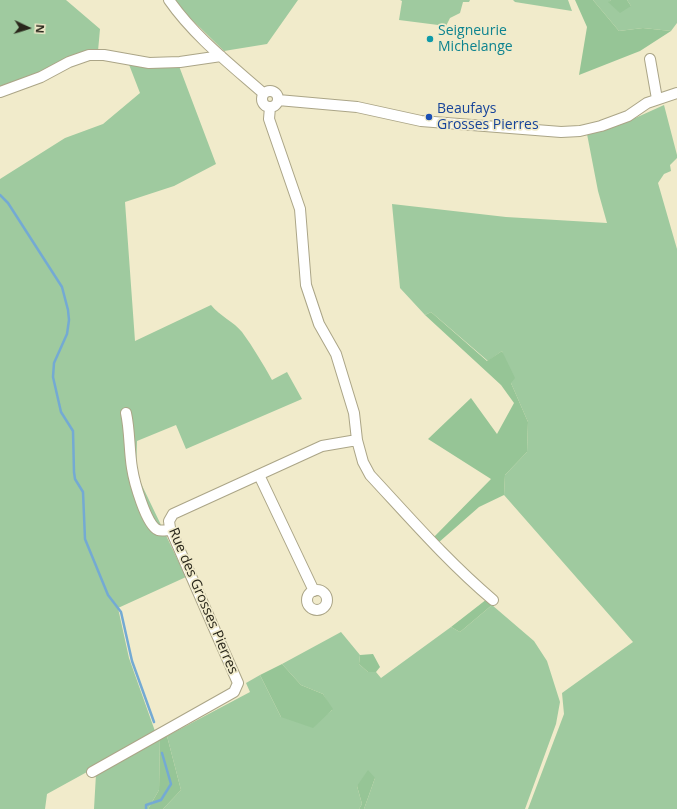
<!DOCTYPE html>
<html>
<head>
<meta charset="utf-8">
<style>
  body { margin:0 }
  #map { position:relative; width:677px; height:809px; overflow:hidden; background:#f1ebcb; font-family:"Open Sans",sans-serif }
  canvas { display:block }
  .north { position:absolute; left:8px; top:8px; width:40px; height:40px; -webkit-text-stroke:3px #f1ebcb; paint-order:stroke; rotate:94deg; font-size:11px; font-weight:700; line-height:16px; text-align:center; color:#29271b }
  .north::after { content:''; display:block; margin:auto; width:14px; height:18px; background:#29271b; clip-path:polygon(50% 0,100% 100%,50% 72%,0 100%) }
</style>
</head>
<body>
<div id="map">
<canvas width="677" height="809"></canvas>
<div class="north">N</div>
</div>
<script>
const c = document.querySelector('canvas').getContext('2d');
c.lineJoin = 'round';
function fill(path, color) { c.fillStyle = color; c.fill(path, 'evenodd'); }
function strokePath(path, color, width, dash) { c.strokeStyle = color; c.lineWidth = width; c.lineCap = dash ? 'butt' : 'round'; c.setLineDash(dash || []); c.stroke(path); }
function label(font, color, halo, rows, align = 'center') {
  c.font = font + ' "Open Sans",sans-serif'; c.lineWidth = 3.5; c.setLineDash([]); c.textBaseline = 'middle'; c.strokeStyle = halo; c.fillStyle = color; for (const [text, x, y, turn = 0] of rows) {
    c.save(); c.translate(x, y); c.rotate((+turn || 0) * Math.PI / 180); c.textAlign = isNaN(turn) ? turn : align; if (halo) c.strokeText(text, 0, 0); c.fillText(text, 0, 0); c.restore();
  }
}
const green = new Path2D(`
  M0,0H66L100,29L98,51L83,52L42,71L0,87Z
  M175,0H298L267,44L224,51L181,9Z
  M400,0H470L469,2H463L460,13L450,18L446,26L399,20L402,1Z
  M513,0H568L572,11L515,2Z
  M593,0H611L609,2L631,6L627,0H677V23L671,31L643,28L619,31Z
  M128,62L179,66L216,164L174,186L125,202L135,341L211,305C220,316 234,322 242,332C253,347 263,364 272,380L287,372L302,399L186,449L176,425L137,441L136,473L186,577L118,608L129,658L156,734L47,794L45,809H0V179L65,138L103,124L140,93Z
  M664,105L677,155V158L670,165L671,171L664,174L658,183L677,249V809H528L564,714L562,693L633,642L504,495L505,475L527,452L528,422L511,383L502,351L488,361L431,312L425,315L400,288L392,204L506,217L607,223L598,191L587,134L622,124Z
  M492,605L534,641L547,661L560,702L556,724L525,809H364L375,778L357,786L362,804L359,809H163L181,790L167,736L250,692L246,683L260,675L281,717L327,714L332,710L323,694L301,685L282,664L341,632L360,655L359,664L368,672H376L381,678L451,627L460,632Z
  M160,738L159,790L148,809H94L96,774Z`);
const forest = new Path2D(`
  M575,0H593L619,31L643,28L671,31L640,51L579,75L587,27Z
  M611,0H627L631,6L620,13L608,2Z
  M431,312L487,361L502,351L515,378L511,383L528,422L527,452L505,475L504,495L479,507L438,543L432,539L491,479L428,439L471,398L497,434L514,403L501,385L425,315Z
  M487,599L492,605L460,632L451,627Z
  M373,654L380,667L376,672H368L359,664L360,655Z
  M282,664L301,685L323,694L333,709L313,728L281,717L260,675Z
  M167,736L181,790L163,809H148L159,790L160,738Z
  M368,770L375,778L364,809H359L362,804L357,786Z`);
const stream = new Path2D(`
  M0,195L8,203L62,287L68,310L69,320L67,334L54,363L53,377L61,412L73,431L74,472L75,479L83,492L85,539L108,595L121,612L132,661L154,722
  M146,809V805L161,800L171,784L162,753`);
const minor = new Path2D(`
  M169,0C194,36 230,64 263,93
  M650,59L657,99
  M262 99a8 8 0 1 1 16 0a8 8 0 1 1-16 0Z
  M0,92L41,77L69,62L89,55H104L149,63L180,62L221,56
  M278,100L357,107L421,121L561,132L580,131L601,126L628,116L647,103L677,93
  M270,107L269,119L300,209L306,285L319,324L336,354L354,413L357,440L363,462L370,475C410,518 448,562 493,600
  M126,413C130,431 129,450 132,468C134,481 146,525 158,530C161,531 167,530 171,530
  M259,475L314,591
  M307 600a10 10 0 1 1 20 0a10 10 0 1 1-20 0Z
  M92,772L234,692L238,683L170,528L169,521L173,514L322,446L357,440`);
const markers = [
  [430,39,4,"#0f9aa8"],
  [429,117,4,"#1a4fb4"]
];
const cultureNames = [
  ["Seigneurie",438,31],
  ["Michelange",438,47]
];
const transitNames = [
  ["Beaufays",437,109],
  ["Grosses Pierres",437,125]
];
const streetNames = [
  ["Rue des Grosses Pierres",203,601,67]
];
fill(green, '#9fca9f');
fill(forest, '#96c596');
strokePath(stream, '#74aad3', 2.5);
strokePath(minor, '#aba587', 12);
strokePath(minor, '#fff', 10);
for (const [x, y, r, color] of markers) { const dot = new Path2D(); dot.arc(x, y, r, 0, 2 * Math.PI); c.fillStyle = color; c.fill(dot); strokePath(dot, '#f1ebcb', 1.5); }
label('14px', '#0d838f', '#f1ebcb', cultureNames, 'left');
label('14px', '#164399', '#f1ebcb', transitNames, 'left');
label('14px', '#29271b', '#f1ebcb', streetNames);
</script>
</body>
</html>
